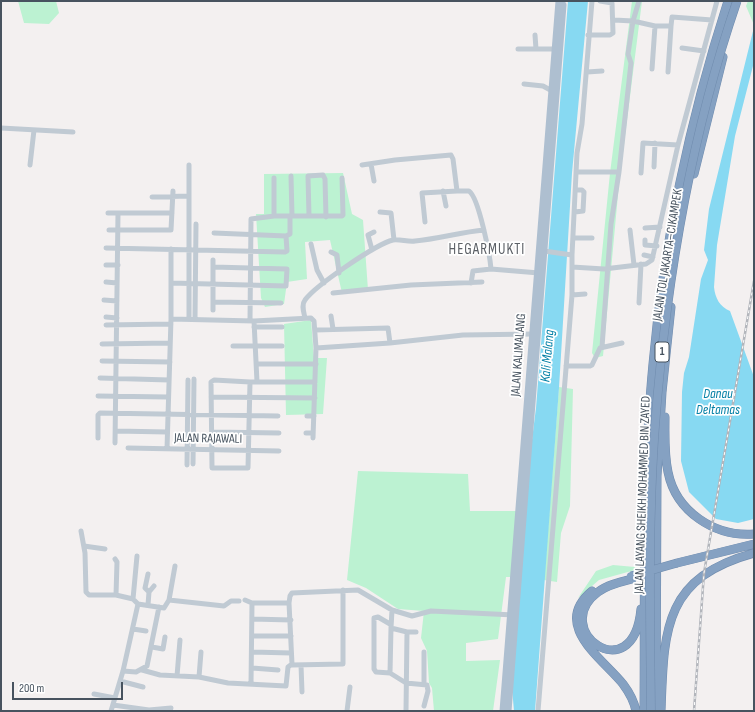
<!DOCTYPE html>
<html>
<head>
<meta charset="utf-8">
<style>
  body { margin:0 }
  #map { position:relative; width:755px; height:712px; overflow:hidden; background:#f3f0f0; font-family:"Sofia Sans Condensed",sans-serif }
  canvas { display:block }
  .frame { position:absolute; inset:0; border:2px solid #47535f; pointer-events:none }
  .scale { position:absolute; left:12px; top:682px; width:111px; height:18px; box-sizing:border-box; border:2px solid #47535f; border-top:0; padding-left:5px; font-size:12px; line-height:14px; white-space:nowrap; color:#47535f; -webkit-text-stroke:3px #fff; paint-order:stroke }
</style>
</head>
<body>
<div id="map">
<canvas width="755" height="712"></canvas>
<div class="frame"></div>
<div class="scale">200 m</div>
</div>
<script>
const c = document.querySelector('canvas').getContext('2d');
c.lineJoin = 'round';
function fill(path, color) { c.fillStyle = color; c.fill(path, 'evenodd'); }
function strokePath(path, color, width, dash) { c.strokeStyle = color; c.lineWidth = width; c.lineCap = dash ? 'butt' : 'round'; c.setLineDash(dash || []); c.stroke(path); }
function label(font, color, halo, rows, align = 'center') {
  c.font = font + ' "Sofia Sans Condensed",sans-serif'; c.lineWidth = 3.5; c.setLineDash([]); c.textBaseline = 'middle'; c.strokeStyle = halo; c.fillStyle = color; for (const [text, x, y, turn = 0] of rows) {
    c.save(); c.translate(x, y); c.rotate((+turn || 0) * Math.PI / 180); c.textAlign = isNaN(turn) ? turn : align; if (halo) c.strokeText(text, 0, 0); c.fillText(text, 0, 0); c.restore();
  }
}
const green = new Path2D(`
  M18,1H56L59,13L49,24L24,23Z
  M632,1H642L619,184L603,356L595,358L592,353L610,173Z
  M748,1H754V25L746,6Z
  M343,173L352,214L363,220L368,290L342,293L330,240L305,242L307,279L287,282L284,304L265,307L261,298L256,214H264V174Z
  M311,320L314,358H327L323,414L286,415L284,324Z
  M559,387L573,389L570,506L561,533L557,582L544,580Z
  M358,471L468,474L470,511H523L518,577H506L498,639L466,643V661L500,660L493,711H434L432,688L429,683L427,651L421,638L424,611L398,609L366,588L347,580Z
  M613,565L635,567V570L599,580L578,598L596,571Z`);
const water = new Path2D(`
  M568,1H588L572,173L559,388L535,711H514L512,688L523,511L536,408Z
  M754,27V62L735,136L717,245L714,287C715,298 720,307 730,311L754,377V519L738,523L716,519L689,492L681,461L682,392L684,373L689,357L701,279L708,260L704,250L709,209Z`);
const minor = new Path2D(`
  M614,20L633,21L655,26
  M535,35L536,49
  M588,35H610L613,33L612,3L600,1
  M682,48L704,51
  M518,49H557
  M652,69L655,26H671L672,17L712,20
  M587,72L602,71
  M668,72L671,26
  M524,84L543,86L554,92
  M1,128L73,132
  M371,164L374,181
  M30,165L34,130
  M362,165L395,160L451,155L453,159L457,191H469C479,198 490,256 491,269L539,273
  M654,167L655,143
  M577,172H619
  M641,173L643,143L678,145
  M291,176L292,216
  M274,178V216
  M443,191L446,206
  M152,197L189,196
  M380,212L391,213L394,240
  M575,212L583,211L584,192L582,190H576
  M108,213H172
  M309,216L308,176L323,175L325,179L326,217
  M425,222L422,193L457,191
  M645,228L660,227
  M109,230H171L173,191
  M630,230L634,265
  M214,233L286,236L290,234V216
  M573,238H592
  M645,240V245L657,246
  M311,244L317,270L324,283
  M106,248L285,252L287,251L286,236
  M372,250L368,235L374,232
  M544,251L572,255
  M331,252L337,255L339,273
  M644,255L653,257
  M106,265H118
  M572,267L604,269L646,264L652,260L678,145L717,1
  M106,282L117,283
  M171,283L286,286L287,269L213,267V260
  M471,283L473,271L491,269
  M333,293L411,285L482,282
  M572,295L585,294
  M104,300L117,301
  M213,302L281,303
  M639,303L641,264
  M213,310V267
  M331,316L333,329
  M106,317L117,318
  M305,318C304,313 301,305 305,300C315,286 376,244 393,240C400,239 408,242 415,241C438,239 461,232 484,230
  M171,319L254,321L311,318L314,321L316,348L390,343L463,335L534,334
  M189,319V165
  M195,319L196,224
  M250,321L251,219L274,216H342L343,215L342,178
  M106,325L171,324
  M254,327H282
  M315,330L388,328L390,343
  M102,344L170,343
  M233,346H282
  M602,347L611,224L619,172L631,63L628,54L633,21L639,1
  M102,361L170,362
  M257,364H316
  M566,366H590L592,365L600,348L622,343
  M100,378L169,380
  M250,382L214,380L211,382L212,468H248L250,382H257L254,321
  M257,382H315
  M98,396L168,397
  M211,397L315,398
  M307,416H314
  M116,431L167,432
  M212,432L279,433
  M306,433H313
  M98,438V415L100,413L278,416
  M313,438L316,348
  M115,443L118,213
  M128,448L279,451
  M167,449L171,319V249
  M193,464L194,379
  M187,465L188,380
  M81,531L85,553L86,592L89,595H116L133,599L138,604L164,608L169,600L175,566
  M84,546L105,549
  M115,559L117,562L116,595
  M148,574L145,588L149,592
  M133,599L137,556
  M169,600L224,606L231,601H239
  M245,600L252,603H289
  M148,605L149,592L154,586
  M392,610L391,628L407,632L406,711
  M252,619L291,620
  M391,628L390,673L406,683L427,685L428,691L424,706
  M133,629L146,631
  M407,632H416
  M252,636H291
  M152,647L163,649L165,637
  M252,652L291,653
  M292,665L343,664V590
  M301,665L302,692
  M252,668L278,670
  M142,670L160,675L199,677L228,683L286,686L288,667L292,664L289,603L290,596L292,593L358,590L392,610L412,616L431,611L514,615
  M123,671L136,672L147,666L159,607
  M390,673L376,672L374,669V618L378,617L390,624
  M177,676L180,640
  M199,677L201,652
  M120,681L143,687
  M251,684L252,603
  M424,684V652
  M94,694L115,698
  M113,705L149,710L171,708
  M111,711L123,671L138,604
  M347,711L350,687
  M538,711L572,295V255L577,153L582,124L592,1`);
const major = new Path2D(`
  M503,711L559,1
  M508,711L563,5`);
const highway = new Path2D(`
  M694,174L723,57
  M665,417C665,435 664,454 668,472C676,512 715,537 754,534
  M677,563L754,544
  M632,579C620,582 607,585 598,592C548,629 633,692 641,609
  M592,591C551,625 602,658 623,684C629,692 634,701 636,711
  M644,711C645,596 642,479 653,364C664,240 690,119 728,1
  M656,711L657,476L662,392L671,307
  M661,711C664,630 663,578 754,553`);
const rail = new Path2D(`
  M694,711L704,573L754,281`);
const highwayBridge = new Path2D(`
  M631,576L677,563
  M651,711C650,616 648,520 655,426C666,282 690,138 737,1`);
const shields = [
  [662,352,14]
];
const shieldNames = [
  ["1",662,352]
];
const streetNames = [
  ["JALAN TOL JAKARTA–CIKAMPEK",668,255,-81],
  ["JALAN KALIMALANG",519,355,-86],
  ["JALAN RAJAWALI",208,439,1],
  ["JALAN LAYANG SHEIKH MOHAMMED BIN ZAYED",643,495,-88]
];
const waterNames = [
  ["Kali Malang",548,356,-85],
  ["Danau",718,394],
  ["Deltamas",718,410]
];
const quarterNames = [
  ["HEGARMUKTI",487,250]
];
fill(green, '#bcf2d2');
fill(water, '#87d9f2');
strokePath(highway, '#708cae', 9);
strokePath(minor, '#c0cad3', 5);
strokePath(major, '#aebfd0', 7);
strokePath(highway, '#85a1c2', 8);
strokePath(rail, '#b2b5bb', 2.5);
strokePath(rail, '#fff', 1, [3]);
strokePath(highwayBridge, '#708cae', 9, []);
strokePath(highwayBridge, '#85a1c2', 8);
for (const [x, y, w] of shields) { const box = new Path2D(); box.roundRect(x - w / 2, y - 10, w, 20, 3); c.fillStyle = '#fff'; c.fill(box); strokePath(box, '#47535f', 1); }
label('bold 12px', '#47535f', null, shieldNames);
label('13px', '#47535f', '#fff', streetNames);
label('italic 14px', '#0480a6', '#fff', waterNames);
c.letterSpacing = '1px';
label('15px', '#5c6066', '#fff', quarterNames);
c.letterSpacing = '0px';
</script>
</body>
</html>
